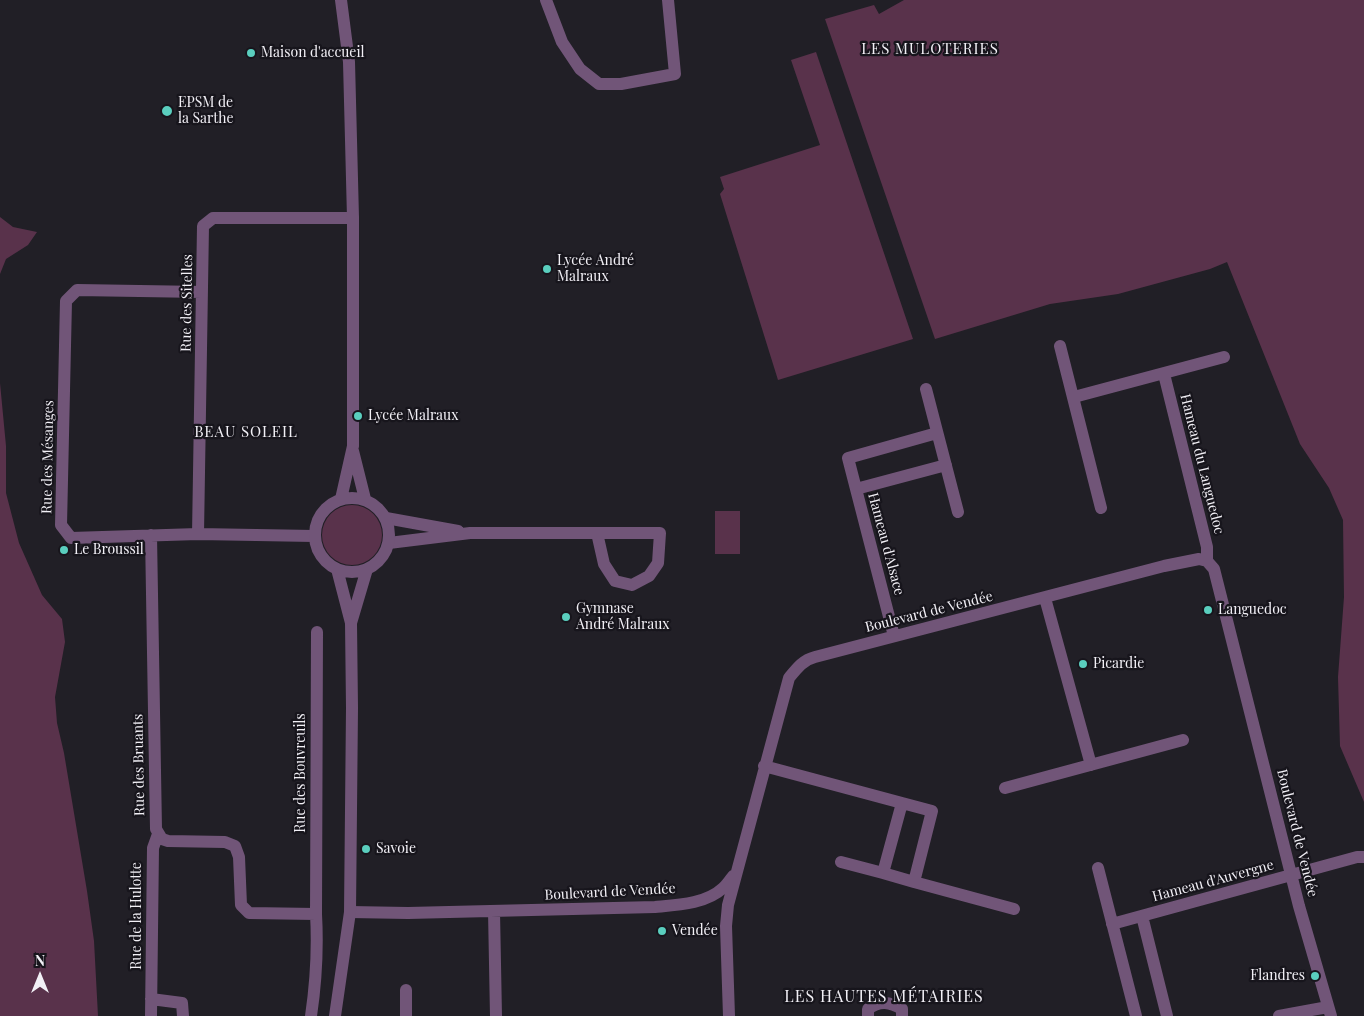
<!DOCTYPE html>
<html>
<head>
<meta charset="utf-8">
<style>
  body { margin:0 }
  #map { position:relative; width:1364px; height:1016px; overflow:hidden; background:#211f26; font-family:"Playfair Display",serif }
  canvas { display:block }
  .north { position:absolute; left:15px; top:951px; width:50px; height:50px; -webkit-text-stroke:4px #17151c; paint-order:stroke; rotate:0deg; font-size:14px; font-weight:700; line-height:20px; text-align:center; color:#f2f0f6 }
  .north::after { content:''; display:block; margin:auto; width:18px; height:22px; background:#f2f0f6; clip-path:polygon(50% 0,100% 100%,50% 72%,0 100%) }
</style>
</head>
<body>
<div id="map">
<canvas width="1364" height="1016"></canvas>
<div class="north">N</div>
</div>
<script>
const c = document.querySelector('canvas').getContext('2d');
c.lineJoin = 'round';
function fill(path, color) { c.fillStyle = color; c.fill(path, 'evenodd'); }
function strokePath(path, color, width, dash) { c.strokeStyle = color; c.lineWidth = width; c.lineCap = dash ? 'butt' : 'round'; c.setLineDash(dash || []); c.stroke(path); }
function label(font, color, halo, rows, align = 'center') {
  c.font = font + ' "Playfair Display",serif'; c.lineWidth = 4.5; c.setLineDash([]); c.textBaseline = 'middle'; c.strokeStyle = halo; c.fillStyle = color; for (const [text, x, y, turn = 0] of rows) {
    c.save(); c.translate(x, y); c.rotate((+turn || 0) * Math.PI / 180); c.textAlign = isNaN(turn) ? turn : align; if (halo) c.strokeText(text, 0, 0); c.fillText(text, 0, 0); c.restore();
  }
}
const green = new Path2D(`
  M904,0H1364V802L1340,746L1338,677L1344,597L1343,520L1329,488L1300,444L1227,262L1210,269L1118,294L1050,304L935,339L825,19L874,5L879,14Z
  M816,52L913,339L778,380L720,194L724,189L720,177L820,145L791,60Z
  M0,217L13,227L37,232L28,245L6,259L0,274Z
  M0,383L6,446V493L19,543L42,595L62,619L65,642L55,697L57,723L64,753L87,891L94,941L98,1016H0Z
  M322 535a30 30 0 1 1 60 0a30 30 0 1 1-60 0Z
  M715,511H740V554H715Z`);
const minor = new Path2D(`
  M546,0L562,42L580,69L599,84H621L675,74L668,0
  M202,292L77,290L66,301L61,525L71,538L198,534L314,536
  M1060,346L1101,508
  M1164,374L1207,547V561
  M926,389L958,512
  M1074,397L1224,357
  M856,489L946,465
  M386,518L458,531
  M198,534L203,226L213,218H353
  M151,535L156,829L162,839L168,841L225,842L235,846L239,857L241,905L249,913L316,914
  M389,543L470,533H660L658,563L649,576L632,585L615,581L604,564L597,533
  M1045,598L1091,765
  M894,636L848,458L937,433
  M764,766L902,803L883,873L914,882L932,811L902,803
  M1005,788L1183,740
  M841,862L883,873
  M1098,868L1136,1016
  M914,882L1014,909
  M494,911L496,1016
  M350,912L408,913L655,907C677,905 706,904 723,888C727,885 730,880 733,876
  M1142,916L1167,1016
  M1112,924L1357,857H1364
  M406,990V1016
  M151,999L182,1003L183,1016
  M151,1016L153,848L158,834
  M311,1016C316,982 318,949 316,914L317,632
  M729,1016L726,926L728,905L789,678C797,668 803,660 815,657L1164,566L1199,559L1207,561L1214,569L1299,906L1331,1016
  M868,1016V1009C880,1000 890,1002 902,1009V1016
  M1279,1016L1328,1007`);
const tertiary = new Path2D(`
  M341,0L349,62L353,218V446L341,499
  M353,451L365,499
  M315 535a37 37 0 1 1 74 0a37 37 0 1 1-74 0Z
  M351,623L367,569
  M335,1016L350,912L352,708L351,623L337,569`);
const markers = [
  [251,53,5,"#5acebe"],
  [167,111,6,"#5acebe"],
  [547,269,5,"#5acebe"],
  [358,416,5,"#5acebe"],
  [64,550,5,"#5acebe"],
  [1208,610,5,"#5acebe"],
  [566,617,5,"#5acebe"],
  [1083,664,5,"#5acebe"],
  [366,849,5,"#5acebe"],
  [662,931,5,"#5acebe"],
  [1315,976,5,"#5acebe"]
];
const poiNames = [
  ["Maison d'accueil",261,53],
  ["EPSM de",178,103],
  ["la Sarthe",178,119],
  ["Lycée André",557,261],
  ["Malraux",557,277],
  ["Lycée Malraux",368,416],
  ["Le Broussil",74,550],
  ["Gymnase",576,609],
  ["André Malraux",576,625],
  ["Languedoc",1218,610],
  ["Picardie",1093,664],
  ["Savoie",376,849],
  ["Vendée",672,931],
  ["Flandres",1305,976,"right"]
];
const streetNames = [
  ["Rue des Sitelles",187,303,-89],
  ["Rue des Mésanges",48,457,-89],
  ["Hameau du Languedoc",1202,464,76],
  ["Hameau d'Alsace",886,544,75],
  ["Boulevard de Vendée",929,612,-14],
  ["Rue des Bruants",139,765,-91],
  ["Rue des Bouvreuils",301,773,-90],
  ["Boulevard de Vendée",1297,833,76],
  ["Hameau d'Auvergne",1213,881,-15],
  ["Boulevard de Vendée",610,892,-3],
  ["Rue de la Hulotte",137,916,-90]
];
const neighbourhoodNames = [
  ["LES MULOTERIES",930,49],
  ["BEAU SOLEIL",246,432]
];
const quarterNames = [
  ["LES HAUTES MÉTAIRIES",884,997]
];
fill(green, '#59324b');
strokePath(minor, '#715578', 12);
strokePath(tertiary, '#715578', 12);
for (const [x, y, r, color] of markers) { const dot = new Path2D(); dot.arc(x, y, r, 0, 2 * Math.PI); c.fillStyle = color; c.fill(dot); strokePath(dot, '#17151c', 2); }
label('14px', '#f2f0f6', '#17151c', poiNames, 'left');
label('14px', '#f2f0f6', '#17151c', streetNames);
c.letterSpacing = '1px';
label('15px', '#f2f0f6', '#17151c', neighbourhoodNames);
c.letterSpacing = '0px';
c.letterSpacing = '1px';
label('16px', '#f2f0f6', '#17151c', quarterNames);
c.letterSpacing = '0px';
</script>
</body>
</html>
